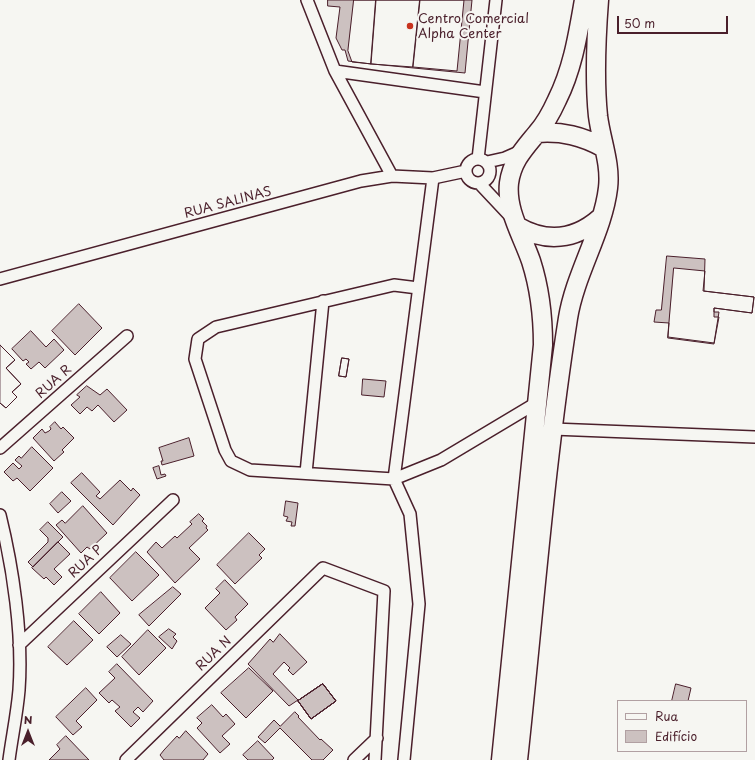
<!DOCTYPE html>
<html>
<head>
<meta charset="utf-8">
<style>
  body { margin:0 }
  #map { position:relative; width:755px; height:760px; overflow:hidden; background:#f6f6f2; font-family:"Playpen Sans",sans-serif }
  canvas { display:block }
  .legend { position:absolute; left:617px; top:700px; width:130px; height:52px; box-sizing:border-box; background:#f6f6f2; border:1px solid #b1a0a2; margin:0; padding:5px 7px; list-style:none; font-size:12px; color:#4a1f2b }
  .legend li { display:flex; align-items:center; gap:8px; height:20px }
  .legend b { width:20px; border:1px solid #b1a0a2 }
  .north { position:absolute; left:8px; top:712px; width:40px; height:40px; -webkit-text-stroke:3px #f6f6f2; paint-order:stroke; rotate:0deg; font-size:11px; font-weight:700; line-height:16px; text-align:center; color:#4a1f2b }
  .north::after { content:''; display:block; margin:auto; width:14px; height:18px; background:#4a1f2b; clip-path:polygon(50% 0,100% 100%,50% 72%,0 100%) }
  .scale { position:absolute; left:617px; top:16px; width:111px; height:18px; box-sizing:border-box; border:2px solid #4a1f2b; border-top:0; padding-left:5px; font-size:12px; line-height:14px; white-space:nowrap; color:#4a1f2b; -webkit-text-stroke:3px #f6f6f2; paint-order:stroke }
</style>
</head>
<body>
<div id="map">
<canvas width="755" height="760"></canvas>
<ul class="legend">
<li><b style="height:5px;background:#f6f6f2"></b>Rua</li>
<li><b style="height:11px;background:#ccc1c0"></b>Edifício</li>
</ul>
<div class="north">N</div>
<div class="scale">50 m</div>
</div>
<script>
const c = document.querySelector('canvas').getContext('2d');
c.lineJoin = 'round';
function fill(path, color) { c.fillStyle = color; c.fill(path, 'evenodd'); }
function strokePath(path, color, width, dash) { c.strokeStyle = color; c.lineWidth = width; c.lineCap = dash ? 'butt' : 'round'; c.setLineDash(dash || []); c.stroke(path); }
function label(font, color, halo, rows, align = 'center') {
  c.font = font + ' "Playpen Sans",sans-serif'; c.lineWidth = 4; c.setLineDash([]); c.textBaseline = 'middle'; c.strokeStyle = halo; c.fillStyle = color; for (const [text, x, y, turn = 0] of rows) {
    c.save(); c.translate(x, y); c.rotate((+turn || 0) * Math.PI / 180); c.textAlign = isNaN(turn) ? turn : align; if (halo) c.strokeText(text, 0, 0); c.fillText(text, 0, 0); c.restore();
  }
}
const building = new Path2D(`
  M328,0H376L371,64L348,61L345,50H342L336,38L340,7L328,6Z
  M354,0H472L465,73L352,62L348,51Z
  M376,0H420L413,67L371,64Z
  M420,0H464L457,71L413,67Z
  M667,256L705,259L704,291L754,297L752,313L714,308V312H719L714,343L668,337L669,323L654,322L656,310H661Z
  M674,268L705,271L703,291L754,297L752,313L714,308V317H719L714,344L668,338Z
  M79,304L102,328L75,355L52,331Z
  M31,331L46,347L54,339L64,350L45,368L39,362L31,369L26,364L29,362L26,359L23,361L12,349Z
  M0,345L15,360L6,368L21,384L12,392L17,397L6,408L0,403Z
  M0,345L15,360L6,368L21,384L12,392L17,397L6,408L0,403Z
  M342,358L349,359L346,377L339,376Z
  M342,358L349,359L346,377L339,376Z
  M363,379L386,381L384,397L362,395Z
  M87,386L100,395L107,389L127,410L114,422L98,405L92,411L87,407L80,414L71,405L80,397L77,395Z
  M55,422L61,429L63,427L74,438L62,450L64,452L54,461L33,438L42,429L45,433L49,431L51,429L50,427Z
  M189,438L194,456L162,465L161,461H163L159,448Z
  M32,447L53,468L30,491L17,478L13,481L4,472L13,463L19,469L22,466L15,460L19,456L21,458Z
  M159,466L161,475L165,474L166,476L157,479L153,468Z
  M82,473L100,492L96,496L100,499L120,480L131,491L133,488L140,495L113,525L71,483Z
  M62,492L71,501L58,513L50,504Z
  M286,501L298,503L295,526H291L292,522L286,521L288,517L284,516Z
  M83,506L107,533L90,549L87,547L81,553L56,525L62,520L65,523Z
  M199,514L204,519L202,521L207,526L206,528L208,530L189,548L200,559L175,583L147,552L156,542L162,548L175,536L177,538L192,524L190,522Z
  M48,522L63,537L33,567L28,562L48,542V538L40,530Z
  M249,533L265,549L259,555L262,558L235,584L217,565Z
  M58,542L70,554L54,569L62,577L54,585L46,577L44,579L32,568Z
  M136,552L159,575L132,601L110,578Z
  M225,580L248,604L235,617L237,620L226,630L205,608L220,593L216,589Z
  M173,587L181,594L149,626L139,615Z
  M101,592L120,613L99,634L79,614Z
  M74,621L93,640L67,665L48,647Z
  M169,629L176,634L173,637L177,641L172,649L159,637Z
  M148,630L166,648L139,675L122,657Z
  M280,634L307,662L293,675L288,670L290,668L284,662L273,674L298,700L289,706L248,664L270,639L273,642Z
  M121,635L131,644L117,657L107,647Z
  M117,664L153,701L143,712L138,707L133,712L140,718L131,727L115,711L120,707L112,700L109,703L99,693L115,678L109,672Z
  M249,668L273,691L246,718L221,693Z
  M323,684L336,701L311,719L298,701Z
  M323,684L336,701L311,719L298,701Z
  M323,684L336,701L311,719L298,701Z
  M323,684L336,701L311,719L298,701Z
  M323,684L336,701L311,719L298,701Z
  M676,684L691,688L688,701H672Z
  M86,688L97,700L76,721L82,727L73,735L56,717Z
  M212,705L223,717L226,714L235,724L222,736L230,744L220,753L197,728L202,723L197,718Z
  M295,712L299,716L298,717L320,740L321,739L333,750L323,760H312L280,728L265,743L258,737L274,720L280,726Z
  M186,731L208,754L203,760H164L160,755L164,750L177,736L179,738Z
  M66,736L89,760H49L60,749L57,745Z
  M258,741L274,758L272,760H248L243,755Z`);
const minor = new Path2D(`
  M307,0L335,71L392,176
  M335,71L485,92
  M466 171a12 12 0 1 1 24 0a12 12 0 1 1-24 0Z
  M478,159L496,0
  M487,162L505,158L521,151
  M479,183L510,216
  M0,279L361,181L392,176L433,178L466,171
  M418,288L394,285L216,327L198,339L195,359L225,450L231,461L250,470L394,479L441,460L538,402
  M553,429L755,437
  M0,448L127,336
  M306,473L323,301
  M0,515C13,568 23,635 19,690C17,714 12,737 9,760
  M19,645L173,500
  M126,760L323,568L384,591L375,760
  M354,760L377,738
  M404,760L419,604L410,514L394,479L433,178`);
const primary = new Path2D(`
  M537,133C562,131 582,136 604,148
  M517,226C546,243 575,240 600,218
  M501,760L543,345C543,316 540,289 531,261C522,235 506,210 509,183C512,161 524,149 537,133C545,124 552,111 557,100C573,68 578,34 584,0
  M518,760C534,613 545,464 568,318C575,274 603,231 608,188C611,164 601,140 598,116C594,77 596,39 599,0`);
const markers = [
  [410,26,4,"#c8321e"]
];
const poiNames = [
  ["Centro Comercial",418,19],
  ["Alpha Center",418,34]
];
const streetNames = [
  ["RUA SALINAS",228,203,-15],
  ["RUA R",54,382,-42],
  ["RUA P",86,562,-43],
  ["RUA N",214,654,-44]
];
fill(building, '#ccc1c0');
strokePath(building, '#4a1f2b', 1);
strokePath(minor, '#4a1f2b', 14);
strokePath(primary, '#4a1f2b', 21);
strokePath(minor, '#f6f6f2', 11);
strokePath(primary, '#f6f6f2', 18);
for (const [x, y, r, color] of markers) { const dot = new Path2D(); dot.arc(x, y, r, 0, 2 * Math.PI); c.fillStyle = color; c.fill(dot); strokePath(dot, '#f6f6f2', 1.5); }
label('13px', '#4a1f2b', '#f6f6f2', poiNames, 'left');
label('13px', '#4a1f2b', '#f6f6f2', streetNames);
</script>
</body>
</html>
